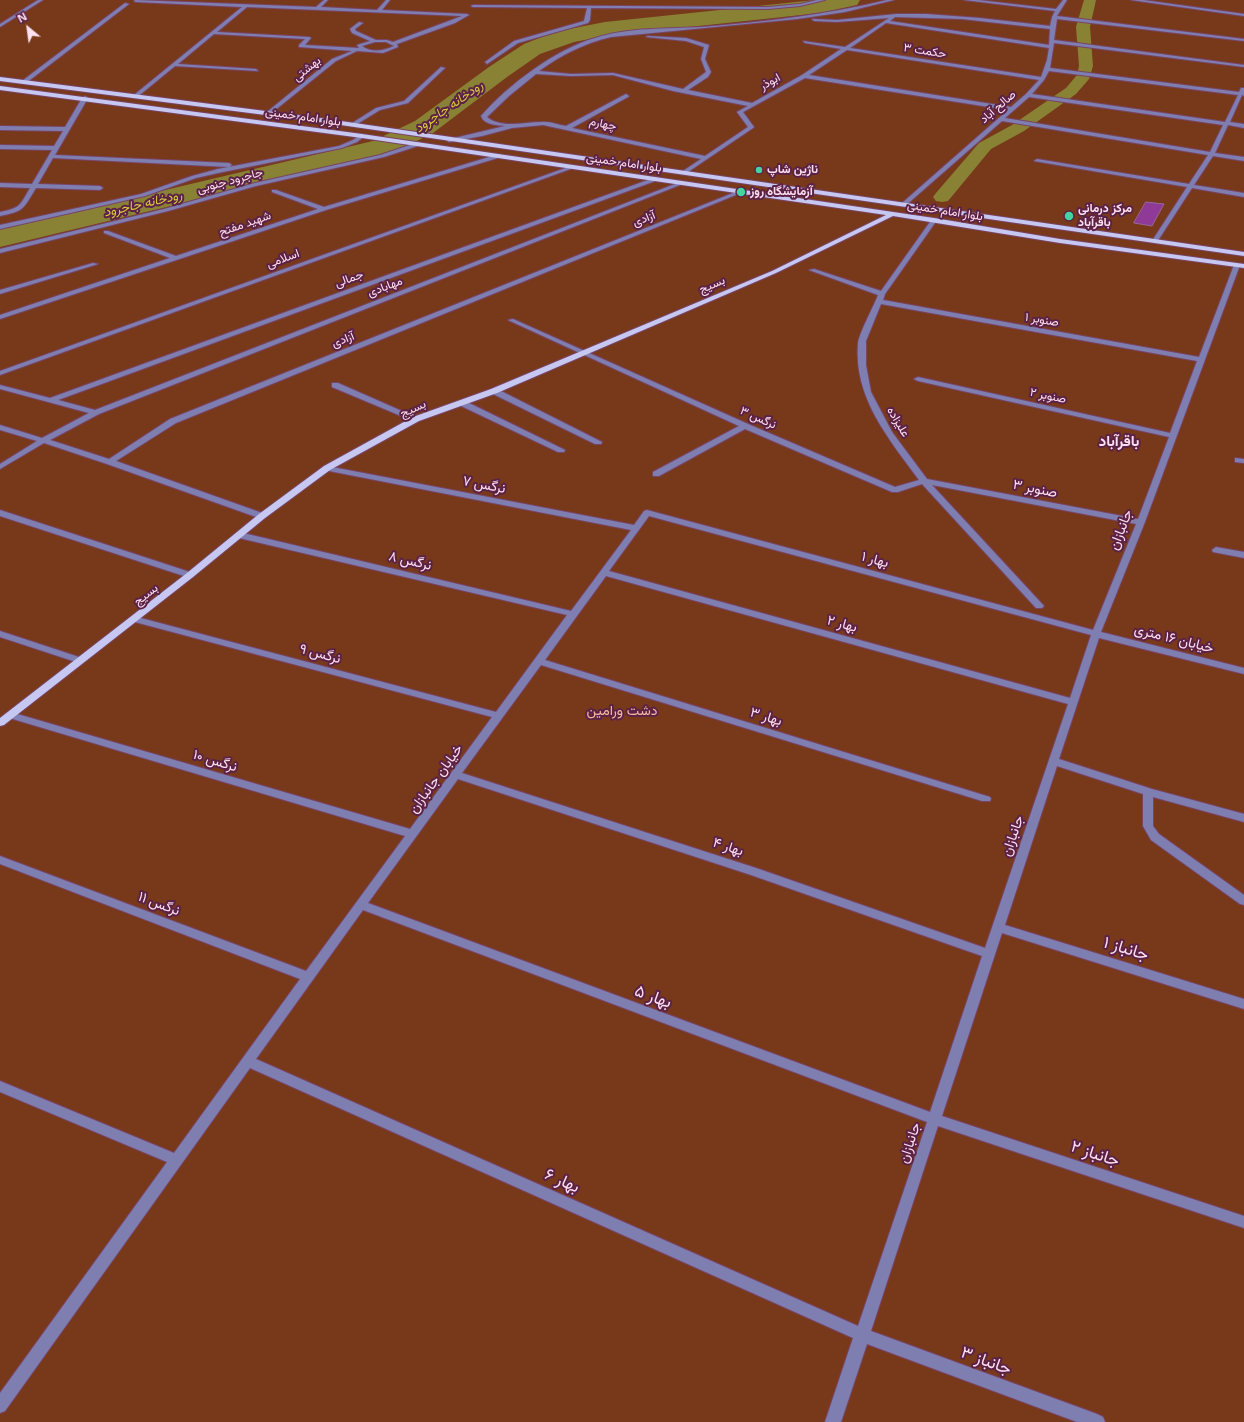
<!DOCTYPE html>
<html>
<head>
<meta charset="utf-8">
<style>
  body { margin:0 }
  #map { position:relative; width:1244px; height:1422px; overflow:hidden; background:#5c2246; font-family:"Noto Sans",sans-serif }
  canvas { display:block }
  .north { position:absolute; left:8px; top:8px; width:40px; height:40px; -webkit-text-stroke:3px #5c2246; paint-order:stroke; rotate:331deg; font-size:11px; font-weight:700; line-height:16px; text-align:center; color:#fee0f0 }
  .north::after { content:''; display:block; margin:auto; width:14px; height:18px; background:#fee0f0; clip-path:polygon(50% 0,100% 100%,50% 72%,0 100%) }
</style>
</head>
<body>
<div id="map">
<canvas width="1244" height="1422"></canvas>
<div class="north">N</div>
</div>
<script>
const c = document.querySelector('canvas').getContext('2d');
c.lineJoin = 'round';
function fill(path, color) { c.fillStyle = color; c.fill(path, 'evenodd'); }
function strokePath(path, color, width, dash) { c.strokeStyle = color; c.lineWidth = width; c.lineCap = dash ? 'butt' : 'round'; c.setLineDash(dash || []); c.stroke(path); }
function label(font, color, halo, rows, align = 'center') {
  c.font = font + ' "Noto Sans",Vazirmatn,sans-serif'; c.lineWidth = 4; c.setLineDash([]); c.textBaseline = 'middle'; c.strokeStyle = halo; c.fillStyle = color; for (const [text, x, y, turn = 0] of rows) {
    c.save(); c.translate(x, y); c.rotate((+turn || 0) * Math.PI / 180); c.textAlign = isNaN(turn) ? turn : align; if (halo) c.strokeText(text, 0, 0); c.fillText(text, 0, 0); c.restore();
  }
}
const green = new Path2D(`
  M0,0H1244V1422H0Z`);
const canal = new Path2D(`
  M1084,0H1096L1090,27L1093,66L1089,79L1076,94L1024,131L991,149L948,201L942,202L936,201L933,197L936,193L979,143L1012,125L1066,88L1077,75L1079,66L1076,27Z`);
const river = new Path2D(`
  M815,0H860L857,5L820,13L605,36L574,42L540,54L507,77L433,133L392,153L0,247V229L373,141L415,121L489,67L524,44L542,37L569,29L605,22Z`);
const building = new Path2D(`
  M1146,202L1164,204L1152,226L1134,223Z`);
const minor = new Path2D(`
  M38,0H43L0,27V24Z
  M135,0L316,7L324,0H328L321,7L377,10L386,0H390L382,10L467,14L469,15L455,23L397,44L398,47L383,53L357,51L336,61L269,115L267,114V112L332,59L352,51L299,47V45L305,39L214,34L178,64L256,69L258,71L175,66L136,98L133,96L134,95L242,7L136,2L134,1ZM247,7L462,16L393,42L387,40H376L356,31L355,29L363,23L359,22L350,29L352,33L370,41L357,45L359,48L305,45L311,38L309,37L217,32ZM375,42H386L394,46C384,51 371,53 362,46Z
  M817,0H825L800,6L768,9L591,8L590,20L588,23L518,43L487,64L485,62L514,41L584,21L587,8L473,7L471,6L473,5L768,7L800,4Z
  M887,0H894L845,12L797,19L611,37C585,43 561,55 539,71L571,74L613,73L683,89L706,72L701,59L704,47L686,41L646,37L648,36L686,38L709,45L705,59L711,72L708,77L688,90L752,103L802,75L841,49L805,43L803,41L845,47L889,18L837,22L814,21L812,19L837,20L896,14H926L980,18L1050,26L1052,17L1055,11L964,0H978L1056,9L1063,0H1067L1057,16L1244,39V41L1057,19L1054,40L1244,65V67L1054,43L1050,68L1239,92L1241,88H1244V96L1242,95L1230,122L1244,124V128L1228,125L1215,153L1244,157V161L1213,156L1194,185L1244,193V197L1192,188L1157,242H1153L1152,241L1187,187L1034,161L1037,159L1189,184L1208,155L1002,121L905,206H901V204L1008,110L805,78L743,112L754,127L753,128L685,174L682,172L683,171L701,159L543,125L512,128L482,136L449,142L446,140L505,126C497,125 484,125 481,116C508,85 556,49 595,38C629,27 666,29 701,27C763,22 826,15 887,0ZM895,17L962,19L1050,29L1049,45L890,21ZM886,23L1049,48L1047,60L1041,77L850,48ZM847,50L1039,80L1026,94L1011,107L809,75ZM1049,71L1238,95L1225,122L1032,94L1044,80ZM536,74L571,76L613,75L673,91L748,106L737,112L748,127L705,156L572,128L628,97L629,96L626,94L566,126C558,125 549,121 542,122C524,122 502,129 487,117L509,96ZM1029,97L1223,125L1210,152L1005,118Z
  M1131,0H1143L1244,14V16Z
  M125,3L129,4L26,83H22V81Z
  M441,67L445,68L408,103L380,110L354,126L349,125L376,108L404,101Z
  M85,96L88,98L55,155L229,163L232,165L229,167L53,158L38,184L100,186L103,188L100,190L36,188C23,209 25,211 0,216V212C21,208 20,205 30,188L0,187V183L32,184L52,150L0,149V145L54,146L63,131L0,130V126L65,127L82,98Z
  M360,135L365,136L357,142L342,148L218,173L196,178L145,196L0,229V225L141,194L192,176L218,169L339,146L353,140Z
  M419,142L422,144L421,145L384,157L256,186L168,211L0,253V249L164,209L255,183L380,155Z
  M499,154L502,156L501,157L326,210L0,319V315L170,258L104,233V231H108L176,256L318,209L272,192V190H276L324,207Z
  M571,166L576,167L0,375V371Z
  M656,177L659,179L658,180L58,400L95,410L680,182L685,183L99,414L50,440L109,459L170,419L738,191L743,192L176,423L116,461L265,514L266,516L265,518H259L107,464L44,443L0,469V464L37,441L0,430V425L42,438L89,413L0,389V385L50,398Z
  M934,218L937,220L885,294L883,300L1199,357L1234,265L1237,263L1240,265L1145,522L1101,632L1244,668V674L1099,638L1059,759L1152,789L1244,814V822L1153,797V826L1159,834L1244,895V905L1240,904L1151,840L1143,826V794L1057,766L1005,925L1244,999V1009L1002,933L942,1116L1244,1216V1228L938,1126L871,1331L1097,1414L1103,1417L1105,1422H1077L867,1344L841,1422H825L853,1338L250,1068L5,1411L0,1413V1393L167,1162L0,1092V1081L174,1153L300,979L0,864V856L306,971L405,836L6,717L5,715L6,713H14L410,829L492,717L131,621L129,619L131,617H137L496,712L567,615L239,538L235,535L239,532L571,611L631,530L324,470V466H327L634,525L644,511L647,510L1093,630L1136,524L932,485L1044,606L1042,608H1036L922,484L898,492H892L745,429L659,476H653V472L739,426L508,320L513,319L748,424L895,487L919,480C889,439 853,397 858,343C860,331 874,306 878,295L809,270L814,269L881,291L932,219ZM881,304L1197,361L1170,433L918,377L914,379L918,381L1169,437L1138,519L927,479L892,432L871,392L866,365V341ZM649,516L1091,635L1070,698L609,571ZM606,576L1068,704L985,948L759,869L462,773L541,665L982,801H990L991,799L990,797L545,660ZM458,779L751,875L982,956L930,1112L368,903ZM363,910L927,1122L858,1326L256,1059Z
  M93,263L98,264L0,294V290Z
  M332,383H338L420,419L419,421H413L332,387Z
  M491,389H497L602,442L601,444H595L491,393Z
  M459,401H465L565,450L564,452H558L459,405Z
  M1235,458L1244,459V463L1235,462Z
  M0,510L193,573L194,575L193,577H187L0,516Z
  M1216,547L1244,552V558L1213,552L1212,550Z
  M0,631L82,658L84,660L79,663L76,662L0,637Z`);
const major = new Path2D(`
  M0,77L320,118L1244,252V256L320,122L0,81Z
  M0,86L362,134L934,218L1060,239L1244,264V268L1060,243L893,216L776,273L497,393L419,421L330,470L265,518L193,577L4,725L0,726V718L187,573L259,514L324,466L413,417L491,389L772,271L886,215L362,138L0,90Z`);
const markers = [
  [759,170,4,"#44d49f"],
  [741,192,5,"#44d49f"],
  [1069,216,5,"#44d49f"]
];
const farStreetnames = [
  ["حکمت ۳",925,51,9],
  ["بهشتی",307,69,-39],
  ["ابوذر",770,82,-29],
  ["صالح آباد",998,107,-41],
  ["بلوار امام خمینی",303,117,8],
  ["چهارم",603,124,12],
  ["بلوار امام خمینی",624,163,8],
  ["جاجرود جنوبی",230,181,-15],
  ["بلوار امام خمینی",945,211,9],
  ["آزادی",644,219,-22],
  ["شهید مفتح",245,224,-19],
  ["اسلامی",283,259,-20],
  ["جمالی",349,279,-20],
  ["بسیج",712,285,-23],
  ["مهابادی",385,287,-21],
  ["صنوبر ۱",1042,320,10],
  ["آزادی",343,340,-22],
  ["صنوبر ۲",1048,396,12],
  ["بسیج",413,409,-24],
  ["نرگس ۳",758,418,24],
  ["علیزاده",898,422,59],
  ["بسیج",146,595,-38]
];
const farPoinames = [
  ["ناژین شاپ",767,170],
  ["آزمایشگاه روز",750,192],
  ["مرکز درمانی",1078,209],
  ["باقرآباد",1078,223]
];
const farWaternames = [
  ["رودخانه جاجرود",449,107,-35],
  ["رودخانه جاجرود",143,204,-13]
];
const streetNames = [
  ["نرگس ۷",484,485,11],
  ["صنوبر ۳",1035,489,11],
  ["جانبازان",1121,530,-69],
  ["بهار ۱",875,560,15],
  ["نرگس ۸",410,561,13],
  ["بهار ۲",842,624,15],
  ["خیابان ۱۶ متری",1174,639,14],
  ["نرگس ۹",320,654,15],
  ["بهار ۳",766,717,17],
  ["نرگس ۱۰",215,761,17],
  ["خیابان جانبازان",436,779,-54],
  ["جانبازان",1013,836,-71],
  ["بهار ۴",728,847,18],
  ["نرگس ۱۱",159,904,21],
  ["جانبازان",910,1143,-72]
];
const parkNames = [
  ["دشت ورامین",622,711]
];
const farDistrictnames = [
  ["باقرآباد",1119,442]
];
const nearStreetnames = [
  ["جانباز ۱",1126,949,17],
  ["بهار ۵",653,997,20],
  ["جانباز ۲",1095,1154,18],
  ["بهار ۶",562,1181,24],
  ["جانباز ۳",986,1361,20]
];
fill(green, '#78391b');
fill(canal, '#898235');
fill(river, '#898235');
fill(building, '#903a98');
strokePath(building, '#96669a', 1);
strokePath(minor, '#794465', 2);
strokePath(major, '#794465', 2);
fill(minor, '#7f7eb0');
fill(major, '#c7c8f1');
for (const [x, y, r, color] of markers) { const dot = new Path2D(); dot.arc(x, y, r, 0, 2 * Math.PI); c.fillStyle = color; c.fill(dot); strokePath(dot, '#5c2246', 1.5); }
label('12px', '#fee0f0', '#5c2246', farStreetnames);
label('bold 12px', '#fee0f0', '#5c2246', farPoinames, 'left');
label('italic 13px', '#d8cc3d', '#5c2246', farWaternames);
label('14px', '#fee0f0', '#5c2246', streetNames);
label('14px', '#f5b99f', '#5c2246', parkNames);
label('bold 15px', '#fee0f0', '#5c2246', farDistrictnames);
label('17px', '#fee0f0', '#5c2246', nearStreetnames);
</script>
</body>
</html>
